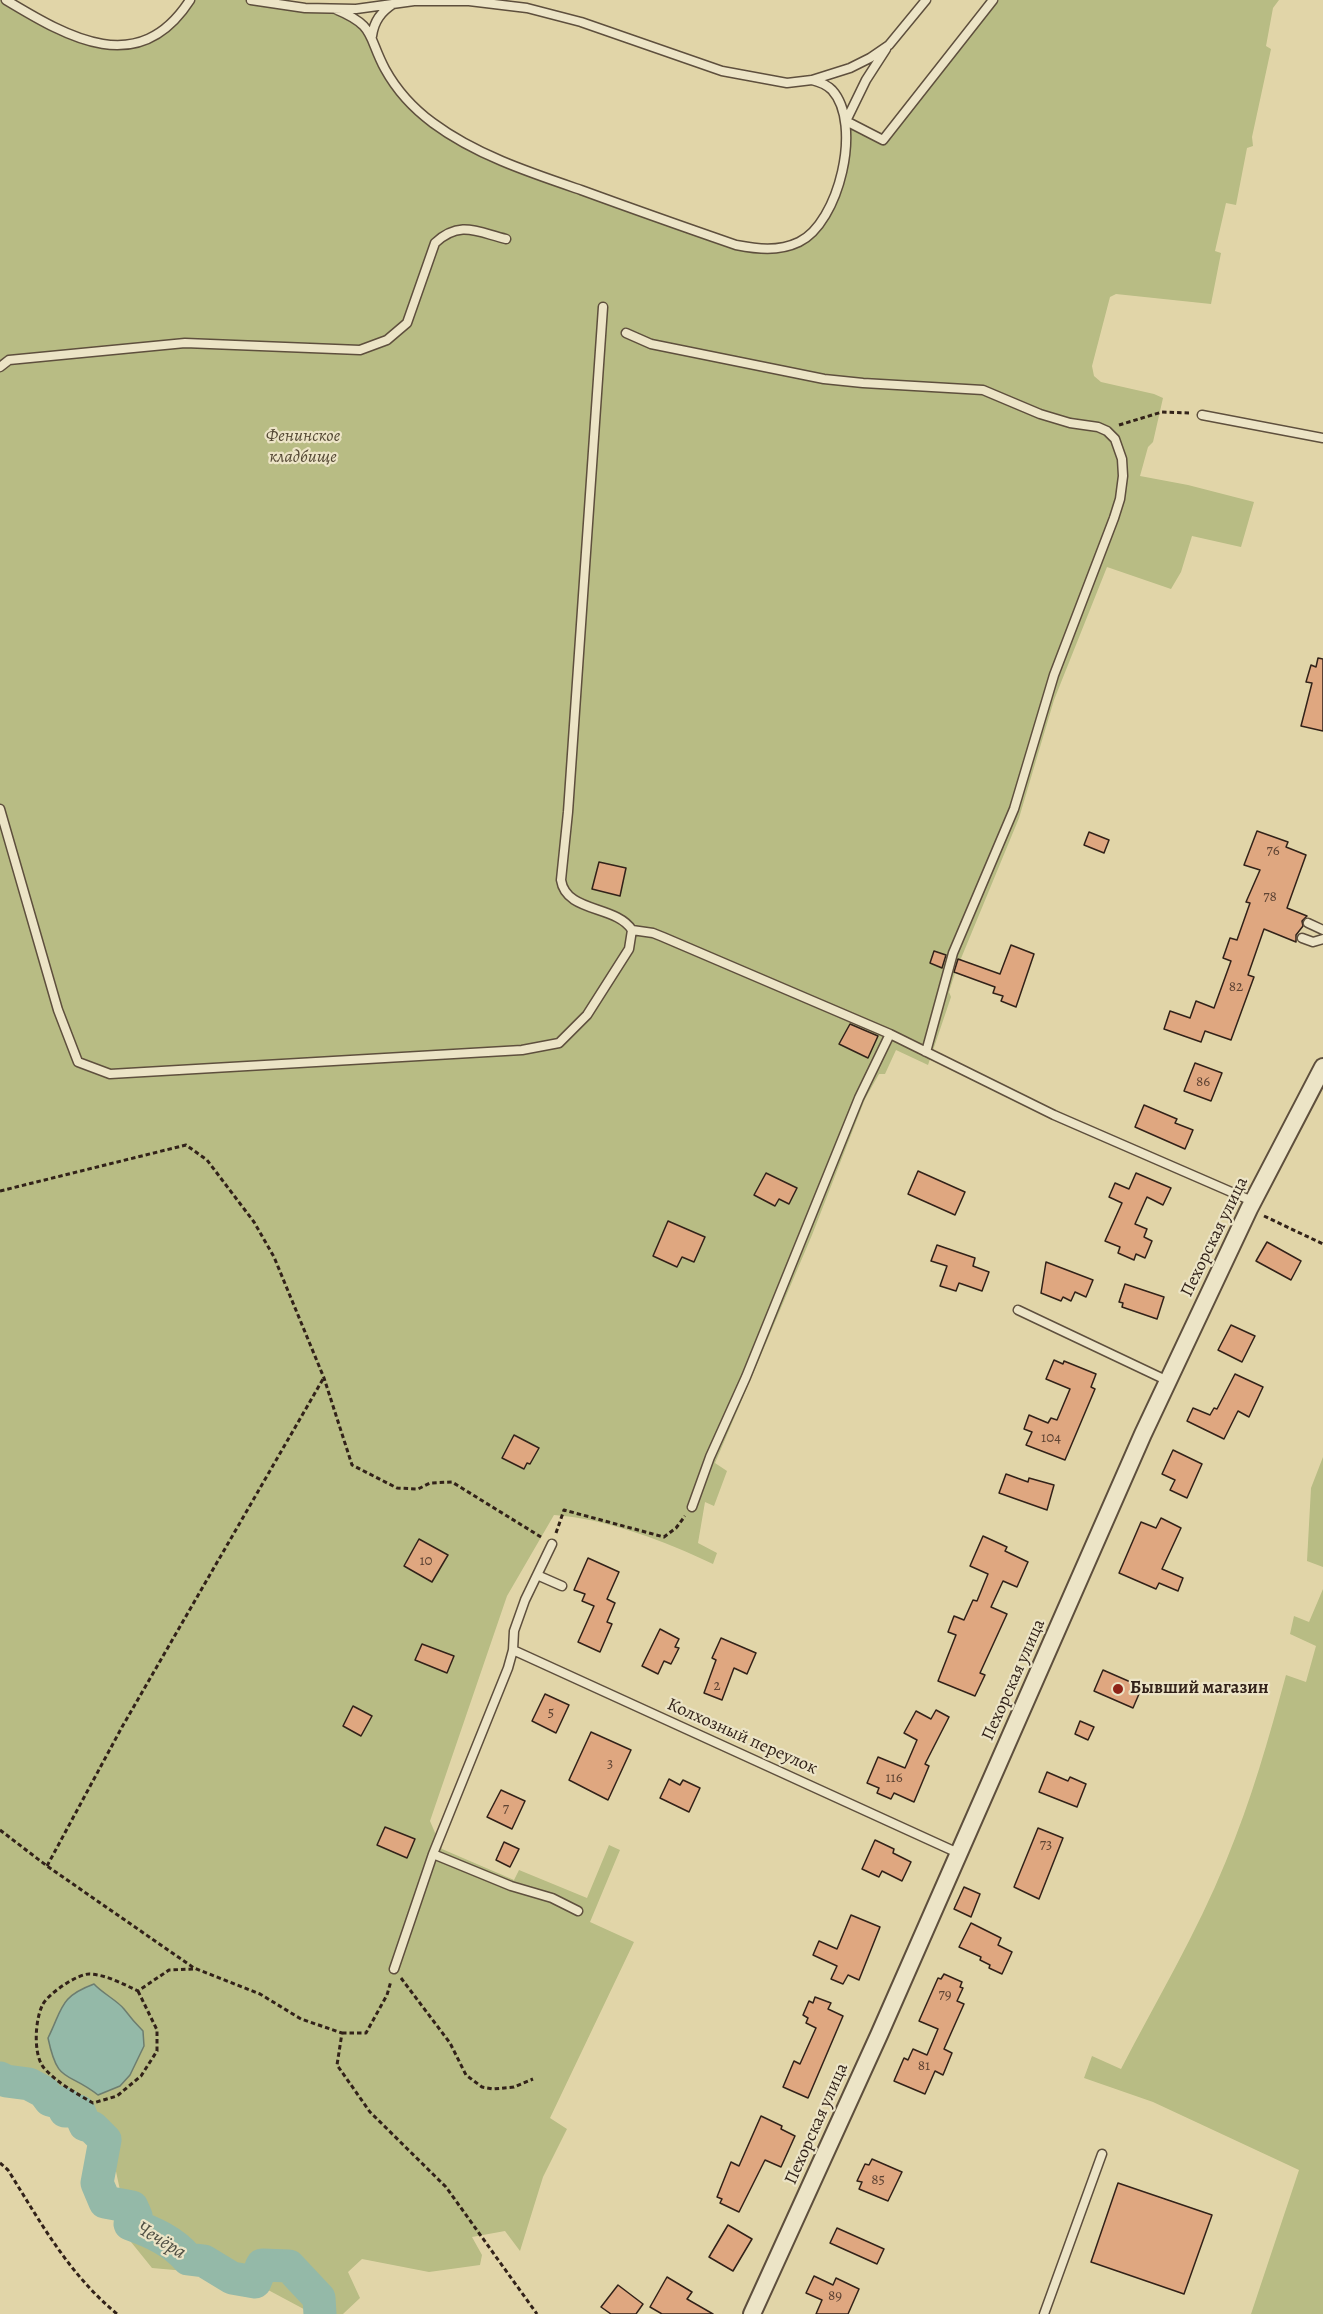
<!DOCTYPE html>
<html>
<head>
<meta charset="utf-8">
<style>
  body { margin:0 }
  canvas { display:block; background:#e1d5a8 }
</style>
</head>
<body>
<canvas width="1323" height="2314"></canvas>
<script>
const c = document.querySelector('canvas').getContext('2d');
c.lineJoin = 'round';
function fill(path, color) { c.fillStyle = color; c.fill(path, 'evenodd'); }
function strokePath(path, color, width, dash) { c.strokeStyle = color; c.lineWidth = width; c.lineCap = dash ? 'butt' : 'round'; c.setLineDash(dash || []); c.stroke(path); }
function label(font, color, halo, rows, align = 'center') {
  c.font = font + ' Alegreya,serif'; c.lineWidth = 4.5; c.setLineDash([]); c.textBaseline = 'middle'; c.strokeStyle = halo; c.fillStyle = color; for (const [text, x, y, turn = 0] of rows) {
    c.save(); c.translate(x, y); c.rotate((+turn || 0) * Math.PI / 180); c.textAlign = isNaN(turn) ? turn : align; if (halo) c.strokeText(text, 0, 0); c.fillText(text, 0, 0); c.restore();
  }
}
const green = new Path2D(`
  M0,0H6L45,23L111,45L151,39L190,0H251L335,9L364,25L385,69L433,123L477,149L736,245L779,249L814,233L836,196L846,121L883,140L993,0H1279L1273,8L1266,46L1271,49L1252,137L1253,146L1247,148L1236,205L1226,203L1215,251L1221,253L1211,304L1116,294L1110,297L1092,366L1094,376L1101,382L1154,394L1163,398L1153,442L1148,447L1140,476L1188,485L1254,502L1241,547L1192,536L1181,572L1171,589L1107,567L1054,700L1019,818L955,973L949,992L951,997L928,1065L896,1050L885,1074H879L865,1099L812,1235L715,1463L727,1471L714,1506L705,1502L698,1543L717,1553L713,1564C665,1541 607,1519 554,1515L507,1596L430,1821L442,1849L514,1880L519,1870L587,1898L609,1845L620,1850L590,1922L634,1942L550,2118L567,2129L543,2177L520,2251L505,2231L472,2237L482,2255L480,2265L429,2272L362,2259L348,2272L360,2298L343,2314H313L242,2276L152,2268L131,2242L111,2148L31,2080L0,2079Z
  M1323,1457V1567L1307,1561L1311,1488Z
  M1323,1589V2314H1251L1299,2170L1153,2102L1084,2078L1092,2056L1121,2069C1156,2001 1197,1933 1226,1861C1251,1801 1269,1738 1286,1675L1306,1682L1316,1646L1290,1634L1294,1616L1309,1622Z`);
const water = new Path2D(`
  M94,1984C102,1993 118,2001 124,2009C130,2017 135,2023 143,2031L144,2046L130,2075L120,2086L98,2095C66,2070 58,2085 48,2038C63,2008 59,1997 94,1984Z`);
const river = new Path2D(`
  M0,2078L6,2081L29,2084L44,2092L50,2100L65,2104V2111H79L85,2125L92,2127L105,2140L97,2183L105,2202L132,2207L136,2216L130,2224C152,2232 173,2241 188,2259L204,2261L232,2278L255,2282L262,2265L289,2266L319,2298L320,2314`);
const building = new Path2D(`
  M1318,658L1323,659V731L1301,726L1312,683L1306,682L1311,665L1316,667Z
  M1257,831L1288,842L1286,847L1306,855L1287,908L1307,916L1302,921L1303,926L1296,935V942L1264,929L1248,975L1254,977L1231,1040L1205,1031L1201,1042L1164,1029L1170,1011L1190,1018L1196,1001L1214,1008L1231,961L1223,958L1230,938L1237,940L1250,903L1246,902L1260,870L1244,865Z
  M1089,832L1109,840L1104,853L1084,845Z
  M599,862L626,868L620,896L592,889Z
  M1011,945L1034,954L1016,1007L1001,1001L1003,996L993,993L995,987L954,972L958,959L1000,974Z
  M934,951L946,955L942,968L930,963Z
  M850,1024L878,1036L868,1058L839,1044Z
  M1195,1063L1222,1073L1211,1101L1184,1091Z
  M1144,1105L1177,1119L1175,1123L1193,1130L1185,1149L1135,1127Z
  M918,1171L965,1192L955,1215L908,1194Z
  M766,1173L797,1188L789,1204L779,1199L775,1206L754,1195Z
  M1136,1173L1171,1188L1163,1205L1147,1197L1135,1224L1147,1229L1144,1237L1152,1241L1145,1258L1136,1254L1134,1260L1118,1253L1120,1247L1105,1241L1122,1203L1109,1197L1115,1183L1129,1189Z
  M668,1221L705,1237L694,1262L682,1257L677,1267L653,1256Z
  M1267,1242L1301,1261L1291,1280L1256,1261Z
  M937,1245L975,1258L973,1266L989,1272L982,1291L959,1283L956,1291L940,1286L947,1266L931,1261Z
  M1046,1262L1093,1280L1086,1297L1075,1292L1071,1301L1063,1297L1061,1301L1041,1293Z
  M1125,1284L1164,1297L1157,1319L1122,1307L1123,1303L1119,1302Z
  M1231,1325L1255,1336L1242,1362L1218,1350Z
  M1054,1360L1063,1364L1064,1361L1096,1374L1091,1387L1095,1389L1065,1460L1026,1445L1032,1432L1024,1429L1029,1415L1048,1423L1051,1418L1057,1420L1070,1389L1046,1379Z
  M1235,1374L1263,1387L1249,1417L1238,1411L1224,1439L1187,1421L1193,1408L1210,1415L1214,1408L1217,1409Z
  M514,1435L539,1448L530,1464L527,1463L524,1469L502,1458Z
  M1173,1450L1202,1464L1187,1498L1170,1490L1175,1480L1162,1474Z
  M1006,1474L1028,1482L1029,1478L1054,1485L1047,1510L999,1493Z
  M1161,1518L1181,1528L1162,1569L1183,1578L1178,1591L1159,1583L1156,1589L1119,1573L1141,1522L1156,1528Z
  M983,1536L1007,1547L1005,1551L1028,1562L1017,1587L1003,1581L991,1607L1007,1614L980,1673L985,1675L975,1696L938,1681L956,1635L948,1632L954,1616L964,1620L973,1600L977,1601L988,1574L970,1566Z
  M419,1539L448,1555L432,1582L404,1566Z
  M588,1558L619,1572L607,1599L615,1603L607,1622L612,1624L600,1652L578,1642L594,1606L582,1601L585,1594L574,1590Z
  M660,1629L679,1639L675,1647L679,1648L671,1664L664,1661L658,1674L642,1666Z
  M721,1638L756,1653L747,1674L734,1668L722,1700L704,1693L716,1660L712,1658Z
  M422,1644L454,1656L447,1673L415,1660Z
  M1103,1670L1142,1687L1133,1708L1094,1691Z
  M545,1694L569,1705L556,1733L532,1721Z
  M353,1706L372,1716L361,1736L343,1726Z
  M936,1710L949,1717L925,1764L929,1766L914,1802L894,1793L891,1799L877,1793L879,1788L867,1783L878,1757L905,1768L917,1740L904,1733L916,1711L931,1719Z
  M1080,1721L1094,1727L1088,1740L1075,1734Z
  M591,1732L631,1750L608,1800L569,1780Z
  M1047,1772L1068,1781L1070,1777L1086,1784L1077,1807L1039,1792Z
  M669,1779L680,1785L683,1780L700,1788L689,1812L660,1798Z
  M501,1790L525,1801L512,1829L487,1817Z
  M385,1827L415,1839L407,1858L377,1845Z
  M1038,1828L1063,1838L1039,1899L1014,1887Z
  M875,1840L894,1849L893,1853L911,1862L902,1881L882,1871L879,1877L862,1869Z
  M504,1842L519,1849L510,1867L496,1860Z
  M964,1887L980,1894L971,1917L954,1909Z
  M851,1915L880,1927L859,1980L848,1975L843,1984L831,1979L837,1966L813,1955L819,1941L837,1949Z
  M971,1923L1001,1938L998,1945L1012,1952L1002,1974L989,1968L990,1965L980,1960L981,1957L959,1947Z
  M944,1974L962,1982L960,1987L963,1988L957,2001L964,2004L944,2049L952,2053L943,2075L935,2071L925,2094L894,2081L904,2058L908,2060L913,2049L927,2055L938,2029L919,2021L938,1978L941,1979Z
  M815,1997L831,2003L828,2009L843,2016L808,2098L783,2087L794,2061L800,2064L816,2028L806,2023L808,2018L803,2015L809,2001L813,2003Z
  M761,2116L782,2126L781,2129L795,2136L781,2167L765,2160L739,2212L720,2203L722,2199L717,2197L731,2162L739,2166Z
  M872,2159L902,2172L888,2201L859,2189L862,2182L857,2181L865,2164L869,2165Z
  M1118,2183L1212,2215L1184,2294L1091,2262Z
  M728,2225L752,2239L733,2271L709,2257Z
  M837,2228L884,2249L877,2264L830,2243Z
  M814,2276L833,2285L836,2278L859,2289L848,2314H816L822,2300L806,2293Z
  M667,2277L692,2292L687,2299L713,2314H662L650,2307Z
  M618,2285L643,2304L636,2314H611L601,2307Z`);
const path = new Path2D(`
  M1119,425L1162,412L1189,413
  M0,1191L186,1145L207,1160L254,1222L274,1257L324,1378L352,1465L397,1488L418,1489L430,1483L452,1482L541,1537
  M1264,1216L1323,1244
  M556,1533L564,1510L664,1537L676,1528L685,1516
  M0,1830L47,1866L194,1968L260,1994L301,2019L342,2033L337,2065L370,2112L446,2187L537,2314
  M47,1866L122,1727L323,1379
  M401,1978L450,2043L466,2075L482,2087L493,2089L514,2087L533,2079
  M138,1991L157,2030V2051L141,2076L117,2096L93,2103C76,2093 57,2083 44,2068C33,2055 35,2021 42,2006C46,1995 78,1973 90,1974C107,1975 123,1984 138,1991L169,1970L193,1969
  M342,2033H366L387,1995L391,1981
  M0,2163L8,2170C41,2223 68,2273 117,2314`);
const lane = new Path2D(`
  M6,0C69,38 139,79 190,0
  M251,0L305,8L356,9L414,1H469L527,8L581,22L722,71L787,83L812,80L850,68L870,58L889,45L926,0
  M335,9C376,26 367,35 385,69C396,89 414,109 433,123C476,155 531,173 581,190C633,209 684,227 736,245C757,249 778,252 799,242C839,223 863,124 832,90C826,84 820,82 812,80
  M372,36C374,21 381,12 393,4
  M886,49L866,80L846,121L883,140L993,0
  M626,333L651,344L824,379L863,383L983,390L1040,414L1070,423L1098,427L1107,431L1115,439L1122,459L1123,476L1120,499L1114,518L1054,675L1014,809L953,953L926,1052
  M0,367L9,360L185,343L360,350L387,340L407,323L435,243C460,220 477,232 506,239
  M1202,415L1323,438
  M0,809L58,1010L78,1062L110,1074L522,1050L559,1043L587,1015L629,949L632,930C616,905 566,913 561,880L568,812L603,307
  M1308,923L1323,930
  M632,930L653,933L663,937L890,1034L1054,1115L1252,1201
  M1302,938L1313,942L1323,939
  M1018,1310L1168,1381
  M692,1507L710,1457L746,1377L859,1098L890,1034
  M537,1575L562,1586
  M513,1650L958,1853
  M433,1854L511,1886L552,1898L578,1911
  M394,1969L433,1854L508,1668L513,1650L514,1631L525,1600L552,1544
  M1044,2314L1102,2154`);
const street = new Path2D(`
  M752,2314L879,2035L1143,1434L1249,1209L1323,1067`);
const markers = [
  [1118,1689,6,"#8f2418"]
];
const numberNames = [
  ["76",1273,851],
  ["78",1270,897],
  ["82",1236,987],
  ["86",1203,1082],
  ["104",1051,1438],
  ["10",426,1561],
  ["2",717,1686],
  ["5",551,1713],
  ["3",610,1764],
  ["116",894,1778],
  ["7",506,1809],
  ["73",1046,1845],
  ["79",945,1995],
  ["81",924,2066],
  ["85",878,2180],
  ["89",835,2296]
];
const parkNames = [
  ["Фенинское",303,437],
  ["кладбище",303,458]
];
const streetNames = [
  ["Пехорская улица",1215,1237,-64],
  ["Пехорская улица",1014,1680,-66],
  ["Колхозный переулок",742,1737,24],
  ["Пехорская улица",817,2124,-66]
];
const poiNames = [
  ["Бывший магазин",1130,1689]
];
const waterNames = [
  ["Чечёра",161,2241,31]
];
fill(green, '#b8bc84');
fill(water, '#94b9a8');
strokePath(water, '#6d7d6f', 1.5);
strokePath(river, '#94b9a8', 33);
fill(building, '#dfa780');
strokePath(building, '#322219', 1.5);
strokePath(lane, '#5e4f3d', 11);
strokePath(street, '#5e4f3d', 20);
strokePath(path, '#322219', 3, [4.5, 3]);
strokePath(lane, '#ece4c6', 8);
strokePath(street, '#ece4c6', 16);
for (const [x, y, r, color] of markers) { const dot = new Path2D(); dot.arc(x, y, r, 0, 2 * Math.PI); c.fillStyle = color; c.fill(dot); strokePath(dot, '#ece4c6', 2); }
label('15px', '#5d4333', null, numberNames);
label('italic 18px', '#544834', '#ece4c6', parkNames);
label('18px', '#322219', '#ece4c6', streetNames);
label('bold 18px', '#322219', '#ece4c6', poiNames, 'left');
label('italic 20px', '#4f4f44', '#ece4c6', waterNames);
</script>
</body>
</html>
